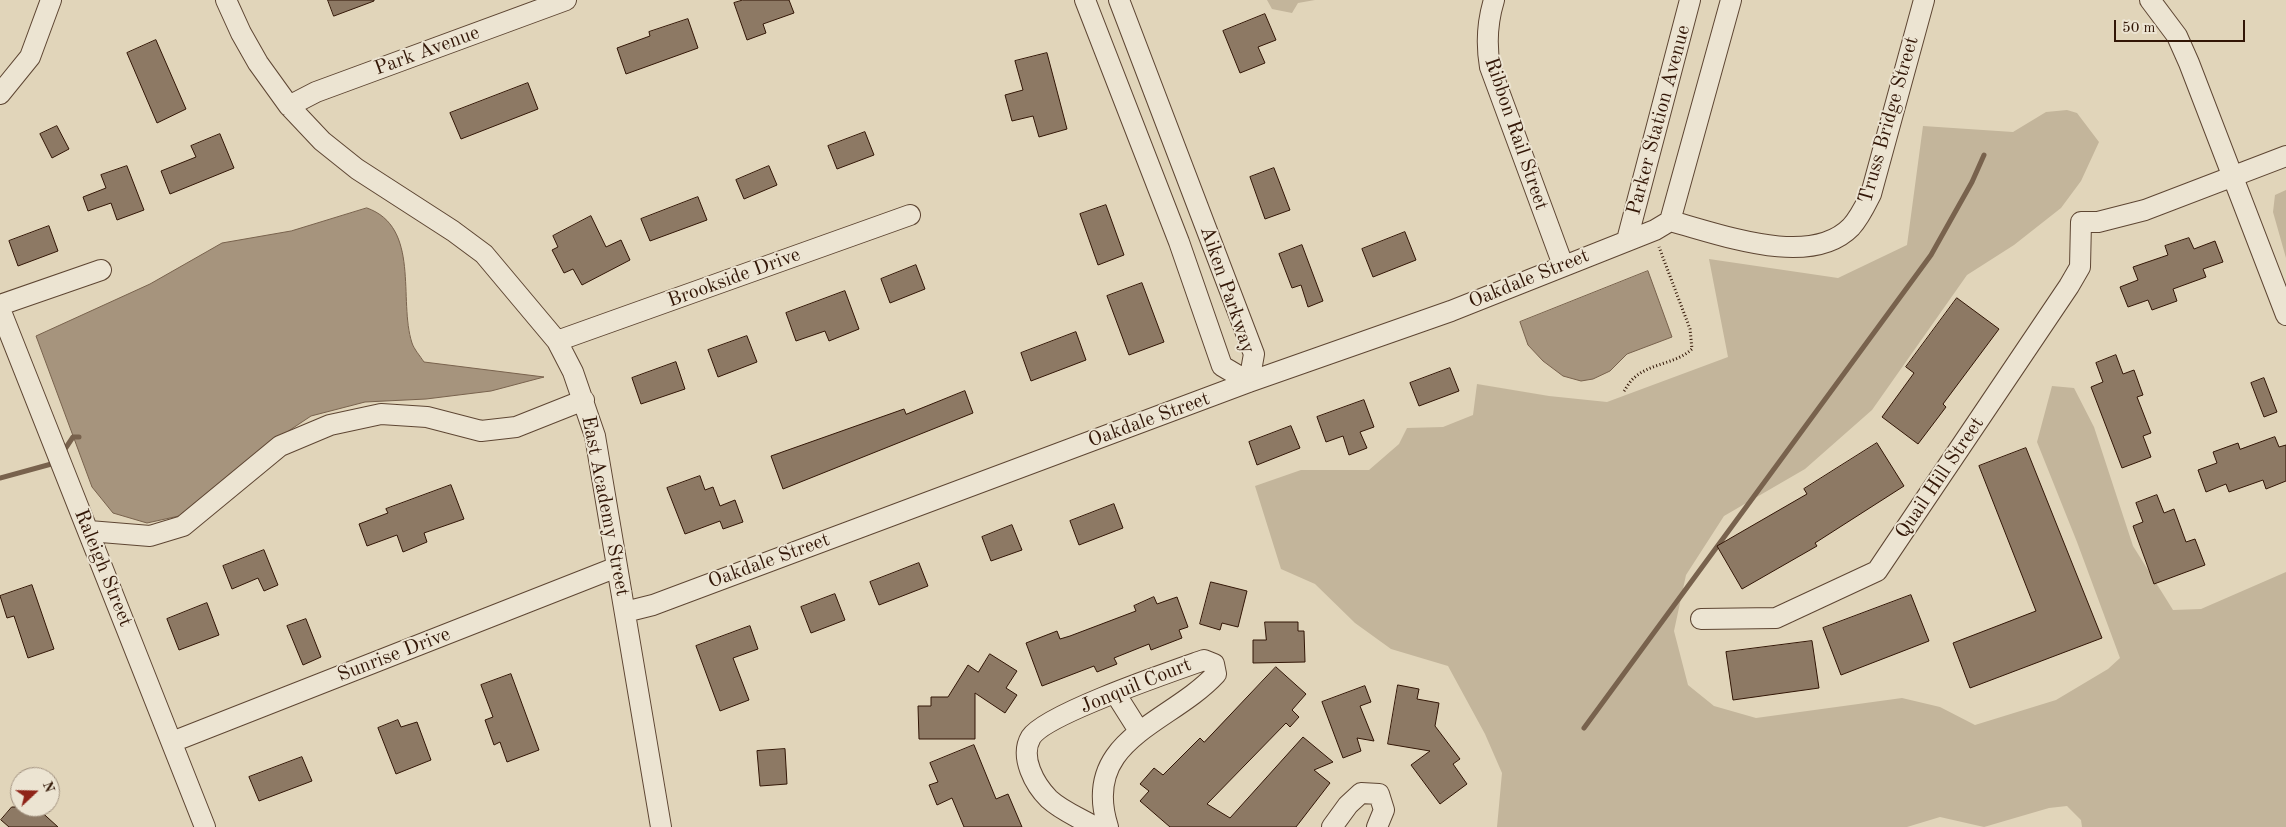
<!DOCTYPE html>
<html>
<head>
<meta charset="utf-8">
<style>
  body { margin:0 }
  #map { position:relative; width:2286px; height:827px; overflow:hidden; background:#e1d5ba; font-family:"Old Standard TT",serif }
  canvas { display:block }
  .north { position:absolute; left:10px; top:767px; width:50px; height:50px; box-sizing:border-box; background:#ece4d2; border:1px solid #a29280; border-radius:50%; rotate:69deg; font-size:14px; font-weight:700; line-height:20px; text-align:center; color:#321606 }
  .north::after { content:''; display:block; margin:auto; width:18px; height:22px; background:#8f2418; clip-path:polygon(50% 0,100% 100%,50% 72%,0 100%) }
  .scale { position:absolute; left:2114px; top:20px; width:131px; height:22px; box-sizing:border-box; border:2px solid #321606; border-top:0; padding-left:6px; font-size:15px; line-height:18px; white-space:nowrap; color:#321606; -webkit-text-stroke:4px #ece4d2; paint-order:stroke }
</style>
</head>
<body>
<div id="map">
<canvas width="2286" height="827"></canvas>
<div class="north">N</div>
<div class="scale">50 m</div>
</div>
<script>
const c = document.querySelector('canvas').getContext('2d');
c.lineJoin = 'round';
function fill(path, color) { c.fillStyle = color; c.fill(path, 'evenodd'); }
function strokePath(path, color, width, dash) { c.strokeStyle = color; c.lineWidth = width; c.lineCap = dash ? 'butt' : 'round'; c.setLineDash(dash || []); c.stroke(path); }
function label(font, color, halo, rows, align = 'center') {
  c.font = font + ' "Old Standard TT",serif'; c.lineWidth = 4; c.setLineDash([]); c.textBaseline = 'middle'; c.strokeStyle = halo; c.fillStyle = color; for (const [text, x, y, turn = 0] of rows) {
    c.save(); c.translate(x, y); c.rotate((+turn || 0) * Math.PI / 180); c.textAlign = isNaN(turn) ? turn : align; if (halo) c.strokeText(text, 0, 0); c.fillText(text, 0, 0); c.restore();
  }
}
const green = new Path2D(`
  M1267,0H1315L1298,3L1292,13L1272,9Z
  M2067,110L2077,113L2099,142L2081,181L2061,208L2014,245L1967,275L1872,410L1805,469L1724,516L1686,575L1674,631L1688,685L1714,706L1756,718L1902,698L1940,707L1975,725L2056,700L2108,669L2120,658L2077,542L2037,442L2052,386L2074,388L2094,427L2133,546L2173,610L2201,609L2286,572V827H2082L2081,820L2067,806L2049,808L1984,827L1940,817L1907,827H1497L1502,773L1485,734L1448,666L1391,649L1355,623L1315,584L1281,569L1255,486L1301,470H1369L1399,444L1407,428L1443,427L1473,415L1477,384L1549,396L1607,402L1728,357L1709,259L1838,278L1907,245L1923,126L2013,132L2046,112Z
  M2286,190V258L2273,212L2275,195Z`);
const water = new Path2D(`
  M367,208C421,227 398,300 412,343C414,349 420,356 424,362L544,377L491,391L426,399L365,402L311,416L260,450L179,516L147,523L113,513L92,487L36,336L150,284L222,243L291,231Z
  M1648,271L1672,337L1627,354L1610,371L1593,379L1581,381L1563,376L1543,361L1528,345L1520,322Z`);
const stream = new Path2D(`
  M63,452L73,437H79
  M0,478L55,463
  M1584,728L1931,255L1972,182L1984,155`);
const building = new Path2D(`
  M328,0H374V1L334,16Z
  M743,0H789L794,13L763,24L766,33L747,40L734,3Z
  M1265,14L1276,40L1258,47L1265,63L1240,73L1223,31Z
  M688,19L698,48L626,74L617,48L650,36L649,32Z
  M156,40L186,109L157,123L127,53Z
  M1047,53L1067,129L1039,137L1033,116L1012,121L1005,95L1023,90L1015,61Z
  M528,83L538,109L461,139L450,113Z
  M57,126L69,149L52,158L40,134Z
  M865,132L874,155L837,169L828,146Z
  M220,134L234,168L170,194L161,171L196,157L191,146Z
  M127,166L144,210L117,220L111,203L88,211L83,197L106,188L101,175Z
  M769,166L777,185L744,199L736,180Z
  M1274,168L1290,210L1265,219L1250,177Z
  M698,197L707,220L650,241L641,219Z
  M1106,205L1124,255L1098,265L1080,214Z
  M591,216L606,247L621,240L630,260L582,285L573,269L564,273L552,250L558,247L553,236Z
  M49,226L58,251L18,266L9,241Z
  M1405,232L1416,260L1373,277L1362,249Z
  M2189,238L2194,249L2215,241L2223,262L2203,269L2206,277L2173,289L2177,301L2152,310L2148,300L2128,307L2120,287L2138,280L2133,267L2168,255L2165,246Z
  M1302,245L1323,301L1308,307L1301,285L1292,288L1279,254Z
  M916,265L925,289L890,303L881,279Z
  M1142,283L1164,342L1129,355L1107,296Z
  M845,291L859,329L829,341L825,331L796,341L786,313Z
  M1957,298L1999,329L1943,404L1946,407L1918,444L1882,417L1914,373L1906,367Z
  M1076,332L1086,360L1031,381L1021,353Z
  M747,336L757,362L718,377L708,350Z
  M2116,355L2123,374L2134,370L2143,395L2137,397L2151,433L2143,436L2151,457L2122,468L2091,387L2103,382L2096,363Z
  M676,362L685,389L641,404L632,378Z
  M1450,368L1459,391L1419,406L1410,383Z
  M2264,378L2277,412L2264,417L2251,383Z
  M965,391L973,413L783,489L771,456L904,409L906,414Z
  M1364,400L1374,427L1360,432L1367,448L1349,455L1343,436L1326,442L1317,417Z
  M1291,426L1300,448L1257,465L1249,442Z
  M2275,437L2279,447L2286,445V481L2266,489L2263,480L2229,492L2226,484L2206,492L2198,470L2217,463L2213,452L2238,443L2240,449Z
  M1877,443L1904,486L1815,543L1817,546L1742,589L1717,546L1807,494L1804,489Z
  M2026,448L2102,638L1970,688L1953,643L2036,611L1979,466Z
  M700,476L705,490L713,487L720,506L735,500L743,522L723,529L720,521L685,534L667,488Z
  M451,485L464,519L424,533L427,542L403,552L397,535L367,546L359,524L388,513L386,509Z
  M2157,495L2164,513L2174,509L2186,542L2195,539L2205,565L2154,584L2133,526L2143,522L2136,503Z
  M1114,504L1123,528L1079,545L1070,521Z
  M1012,525L1022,550L991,561L982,537Z
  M264,550L278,585L264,591L258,578L232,589L223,566Z
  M919,563L928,586L879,605L870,582Z
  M1211,582L1247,591L1238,627L1222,623L1220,630L1200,624Z
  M32,585L54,649L28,658L14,616L7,618L0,596Z
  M835,594L845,620L811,633L801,607Z
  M1911,595L1929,641L1841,675L1823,628Z
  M1154,597L1157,604L1177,597L1188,627L1179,630L1182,638L1151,650L1149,644L1114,658L1117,664L1097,672L1094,666L1042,686L1026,643L1057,631L1060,639L1070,636L1136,611L1134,606Z
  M207,603L219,635L179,650L167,619Z
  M306,619L321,657L303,665L287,626Z
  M1265,622H1298V631H1304L1305,662L1253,663V640H1266Z
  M750,626L758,649L733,658L749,700L720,711L696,646Z
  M1812,641L1819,688L1733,700L1726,652Z
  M990,654L1017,671L1006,688L1017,695L1005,713L975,693V739H919L918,706H931V697H948L968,665L978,672Z
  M1276,667L1306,694L1292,710L1299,717L1290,727L1286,723L1207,804L1230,818L1303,737L1333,762L1314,770L1330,783L1296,827H1170L1140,801L1149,791L1140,784L1154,768L1163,775L1200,738L1204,742Z
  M511,674L539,750L507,762L500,742L494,745L485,720L493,717L481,685Z
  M1398,685L1419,689L1417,699L1439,703L1435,726L1460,759L1453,764L1467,784L1440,804L1411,765L1430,751L1388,744Z
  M1365,686L1371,702L1360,706L1374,741L1357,738L1361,751L1343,758L1322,702Z
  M398,720L401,727L417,722L431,760L396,774L378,728Z
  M974,745L996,799L1008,794L1022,827H964L952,798L937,805L929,785L938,782L930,763Z
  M785,749L787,784L760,786L757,751Z
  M302,757L312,781L259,801L249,777Z
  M12,807H36L58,827H9L1,820Z`);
const path = new Path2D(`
  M1624,391C1627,387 1630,381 1634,378C1650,363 1676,364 1692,349L1690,329L1659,247`);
const minor = new Path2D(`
  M226,0L241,33L258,63L289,106L322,141L357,169L453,231L484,254L557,341L573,372L595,436L661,827
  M1085,0L1179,242L1222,366L1249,382L1254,354L1119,0
  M1494,0C1487,23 1486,44 1490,67L1563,265
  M2150,0L2177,36L2189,63L2286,315
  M0,94L30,57L51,0
  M289,106L316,92L566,0
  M1670,221C1720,234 1810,269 1851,227C1860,217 1865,206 1871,194L1924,0
  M1670,221L1731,0
  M1627,240L1690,0
  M0,305L101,270
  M0,309L205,827
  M557,341L910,215
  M89,531L150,536L183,526L280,446L330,425L381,414L427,417L481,431L516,427L584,400
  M625,612L653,605L1249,382L1451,311L1655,230L1670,221
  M1701,619L1776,618L1877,571L2069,286L2080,267L2081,222H2098L2145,210L2286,156
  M1115,693L1139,731
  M172,742L617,567
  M1095,827C1080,818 1062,811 1049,799C1035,785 1019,757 1031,737C1046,714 1173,671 1204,660L1214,664L1216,674C1170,724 1080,739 1108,827
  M1332,827L1348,805L1361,793L1379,794L1384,810L1377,827`);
const streetNames = [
  ["Park Avenue",427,51,-20],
  ["Parker Station Avenue",1659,120,-75],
  ["Truss Bridge Street",1889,120,-74],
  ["Ribbon Rail Street",1516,134,71],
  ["Brookside Drive",734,278,-20],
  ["Oakdale Street",1529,279,-22],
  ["Aiken Parkway",1227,290,71],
  ["Oakdale Street",1149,420,-20],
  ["Quail Hill Street",1940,478,-56],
  ["East Academy Street",605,506,79],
  ["Oakdale Street",769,561,-20],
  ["Raleigh Street",103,568,68],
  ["Sunrise Drive",394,655,-21],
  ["Jonquil Court",1136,686,-22]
];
fill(green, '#c3b59b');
fill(water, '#a6947d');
strokePath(water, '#78624d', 1);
strokePath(stream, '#78624d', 5);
fill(building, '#8d7964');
strokePath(building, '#321606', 1);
strokePath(minor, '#5e4633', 22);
strokePath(path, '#321606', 3, [1, 2.5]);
strokePath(minor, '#ece4d2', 20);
label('20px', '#321606', '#ece4d2', streetNames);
</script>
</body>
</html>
